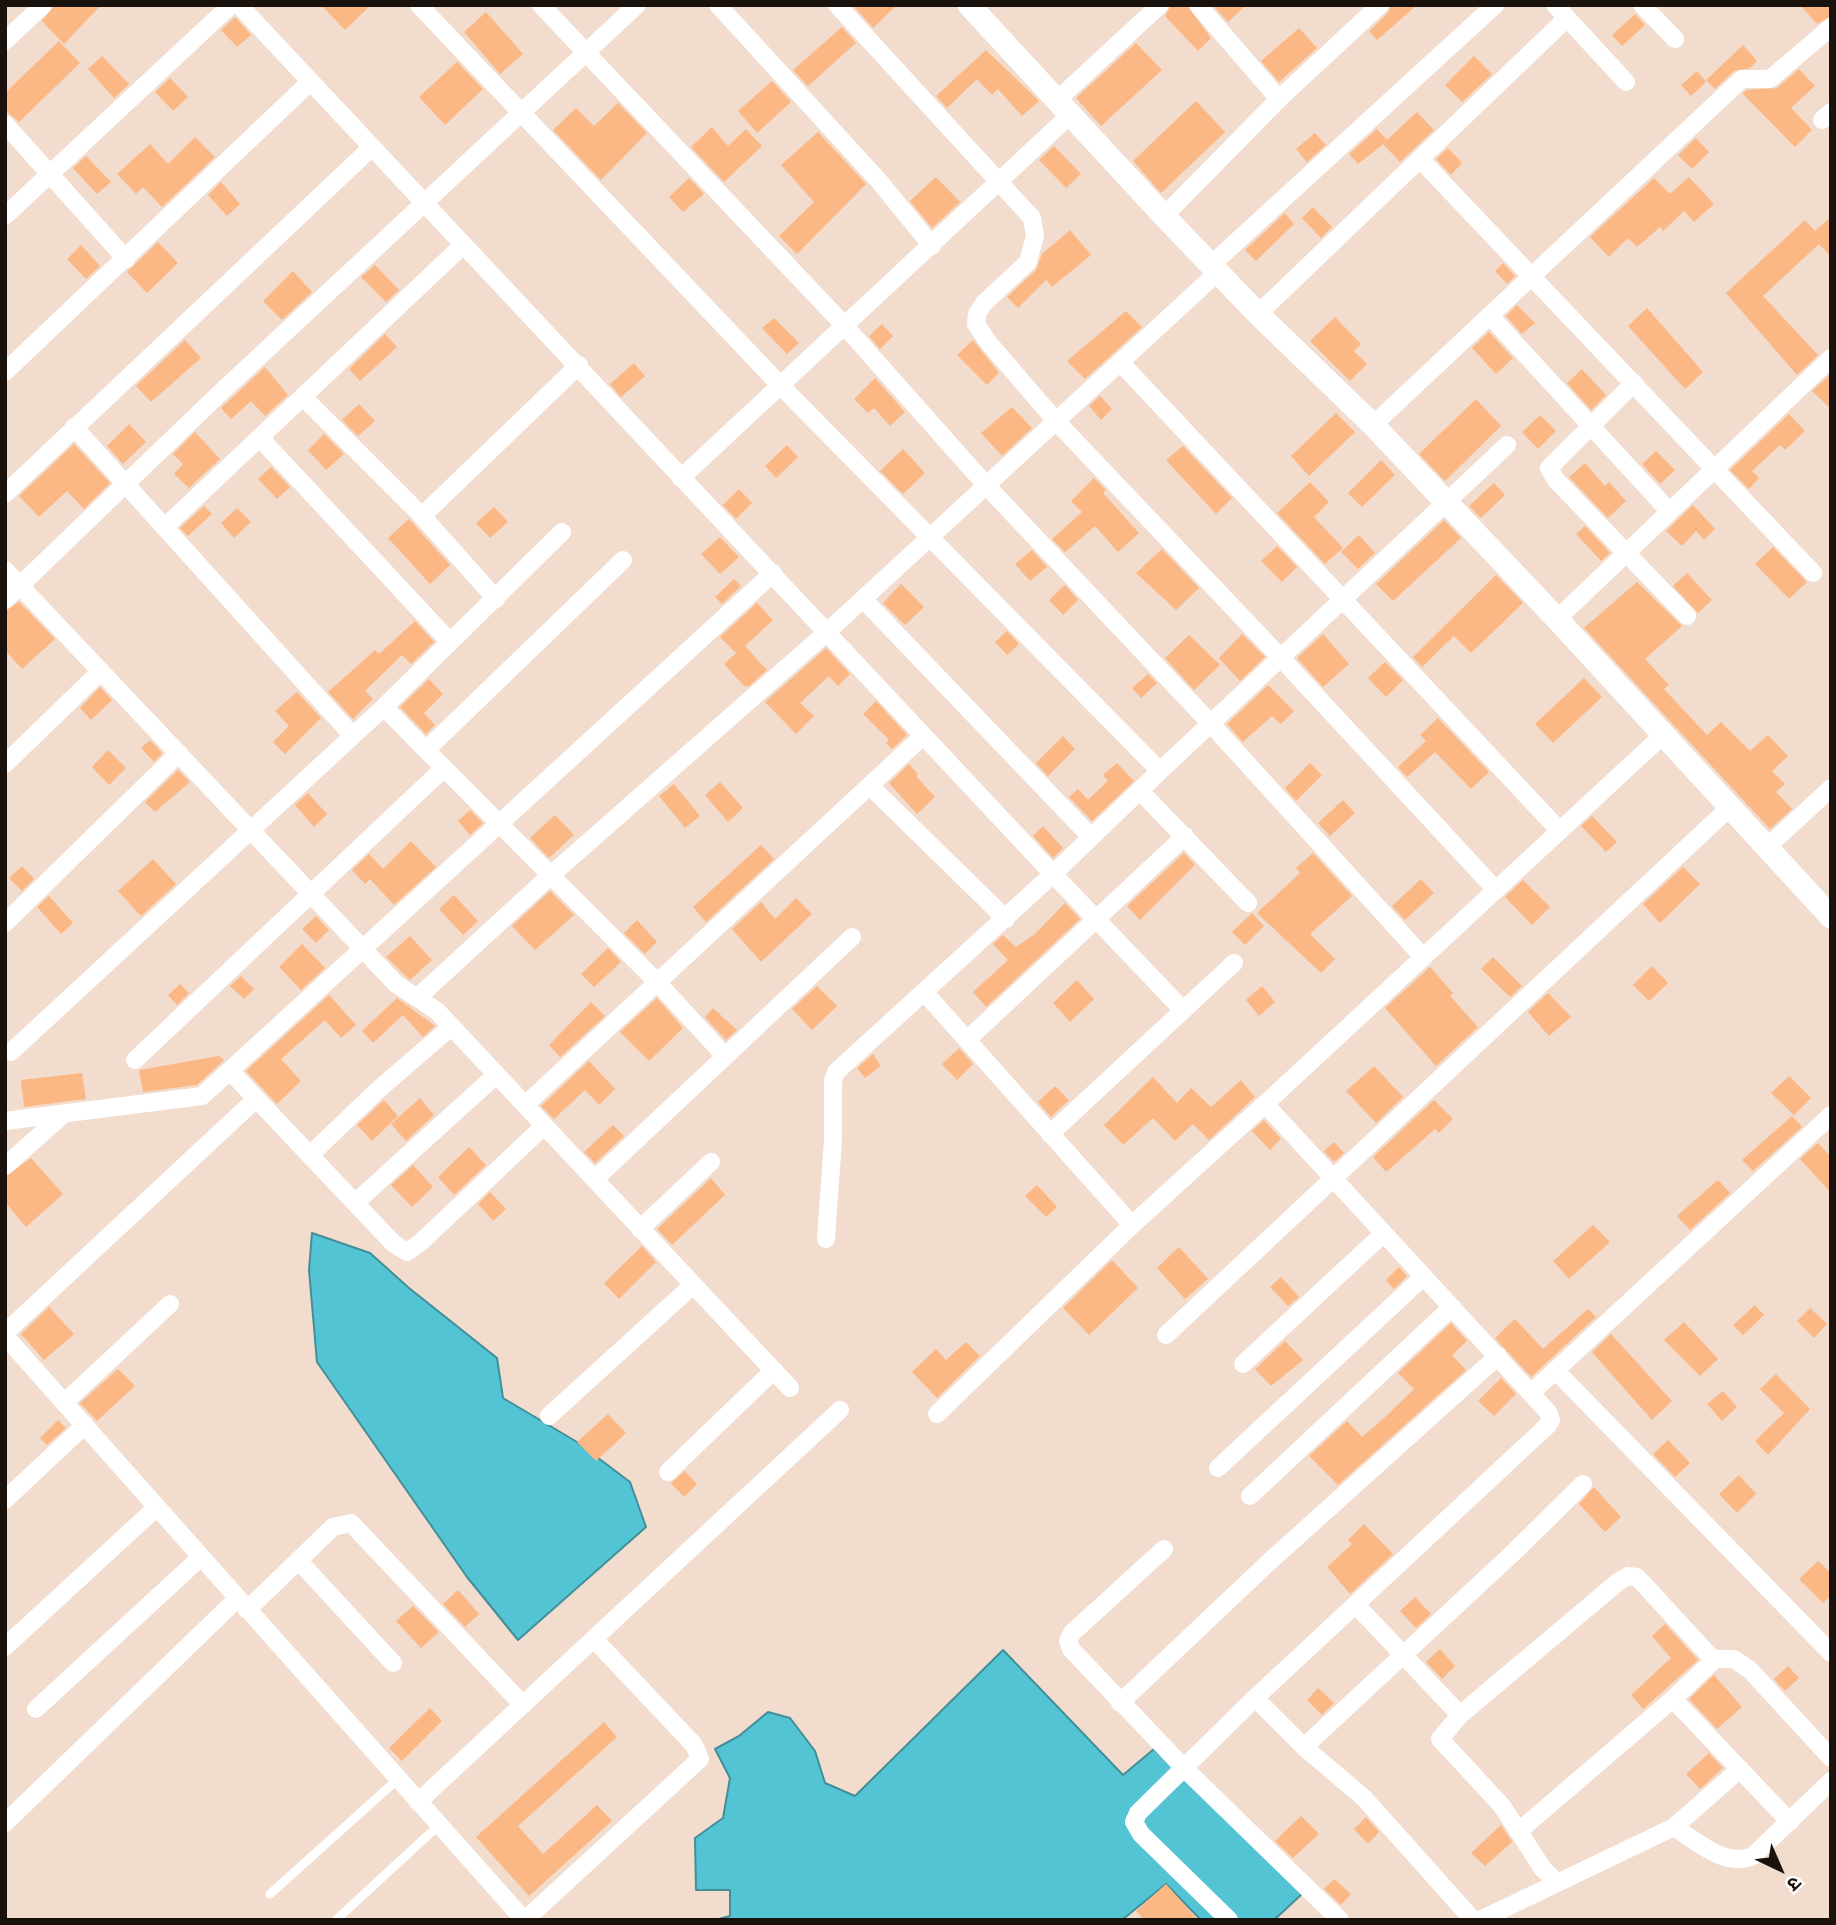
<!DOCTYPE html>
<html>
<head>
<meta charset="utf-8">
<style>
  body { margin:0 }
  #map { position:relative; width:1836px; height:1925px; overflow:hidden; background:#f1dccd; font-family:Quicksand,"Noto Sans Devanagari",sans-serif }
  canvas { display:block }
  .frame { position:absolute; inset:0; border:7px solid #19120d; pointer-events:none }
  .north { position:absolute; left:1745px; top:1834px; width:70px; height:70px; -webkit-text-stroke:5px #fff; paint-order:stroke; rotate:136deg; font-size:19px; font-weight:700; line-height:28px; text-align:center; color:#19120d }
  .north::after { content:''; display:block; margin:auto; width:24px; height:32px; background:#19120d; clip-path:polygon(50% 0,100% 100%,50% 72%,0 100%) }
</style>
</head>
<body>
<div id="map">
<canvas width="1836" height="1925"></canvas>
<div class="frame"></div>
<div class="north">उ</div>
</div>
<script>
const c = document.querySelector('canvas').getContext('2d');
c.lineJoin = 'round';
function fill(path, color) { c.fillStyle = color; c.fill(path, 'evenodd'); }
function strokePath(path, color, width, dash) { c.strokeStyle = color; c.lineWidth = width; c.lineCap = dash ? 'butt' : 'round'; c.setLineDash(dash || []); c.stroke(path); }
const water = new Path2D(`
  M312,1233L370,1253L409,1288L497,1358L503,1398L577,1442L630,1482L646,1527L518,1640L467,1577L317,1362L309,1270Z
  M1003,1650L1123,1775L1154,1749L1302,1894L1274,1920H1201L1166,1884L1122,1920H715L730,1916V1890H696L695,1838L723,1818L730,1778L715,1749L739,1736L768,1712L790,1718L815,1751L825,1783L855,1796Z`);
const building = new Path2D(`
  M101,5L64,44L42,21L55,5Z
  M321,5H371L345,30Z
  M853,5H897L873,28Z
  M1171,5H1187L1211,38L1198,51L1165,16Z
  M1213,5H1246L1228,22Z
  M1417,5L1377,40L1369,31L1388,13L1391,5Z
  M1800,5H1831V16L1817,24Z
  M486,12L523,54L500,74L464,32Z
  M1635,14L1645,25L1622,46L1612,35Z
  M235,17L251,35L237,47L221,30Z
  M842,27L856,43L808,86L793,70Z
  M1299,28L1317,48L1279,82L1261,61Z
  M59,41L80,63L19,122L5,110V93Z
  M1136,43L1162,70L1101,126L1076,98Z
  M1743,45L1757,61L1750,68L1734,71L1715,89L1706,80Z
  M986,50L1039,101L1022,116L998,89L992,95L977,79L947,108L936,96Z
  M102,56L129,84L114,98L88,69Z
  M1474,56L1492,74L1462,102L1445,85Z
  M457,62L483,89L445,125L419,97Z
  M1799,69L1815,86L1791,108L1812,130L1795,147L1743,94L1746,90L1777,88Z
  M1697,71L1706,82L1691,96L1681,85Z
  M170,78L188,97L173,111L155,92Z
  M772,81L791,102L757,133L738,111Z
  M1196,101L1225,132L1161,193L1133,161Z
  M618,103L647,133L601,180L553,130L576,108L594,126Z
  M1417,112L1434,130L1400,162L1383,144L1386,142L1358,164L1349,154L1377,129L1387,140Z
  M712,127L728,146L746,129L762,146L724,182L691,147Z
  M818,132L866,184L797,254L779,236L814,202L781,165Z
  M1315,133L1326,145L1307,162L1296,149Z
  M195,137L215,157L162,207L143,187L136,194L117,174L150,144L168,164Z
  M1696,138L1709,152L1692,169L1678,155Z
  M1054,146L1081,174L1066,188L1039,160Z
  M1448,148L1462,163L1451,175L1436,159Z
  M86,156L111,182L97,194L73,168Z
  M936,177L960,202L932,228L910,201Z
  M1689,177L1714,204L1694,222L1684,211L1663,231L1660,227L1637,247L1628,238L1609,257L1590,237L1654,178L1670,194Z
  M689,178L704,194L683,212L669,197Z
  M221,182L240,204L227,216L208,195Z
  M1313,207L1332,227L1321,238L1302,218Z
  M1285,213L1294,224L1256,261L1245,250Z
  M1831,217V257L1819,244L1763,296L1818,355L1797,375L1726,293L1805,220L1815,231Z
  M1070,230L1091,255L1052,287L1046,280L1018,308L1007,297L1036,270L1042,254Z
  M158,242L178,263L147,293L127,272Z
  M81,245L100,266L86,279L67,259Z
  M1503,263L1515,276L1507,284L1495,271Z
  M375,265L399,290L386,302L361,277Z
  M293,271L312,292L282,320L263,301Z
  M1517,305L1535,323L1522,334L1506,316Z
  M1647,308L1703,372L1685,389L1628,326Z
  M1126,311L1142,327L1085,379L1067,361Z
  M1335,317L1361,344L1354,351L1367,364L1350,381L1310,341Z
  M774,318L799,343L787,354L762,328Z
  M882,324L893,336L880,349L869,336Z
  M1489,332L1513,358L1496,374L1472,348Z
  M385,334L397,347L360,381L349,369Z
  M185,340L201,358L151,402L136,386Z
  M973,340L999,373L987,385L957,355Z
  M634,363L645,376L621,397L610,384Z
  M265,367L288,395L265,416L251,401L231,419L221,408Z
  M1582,369L1606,395L1591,410L1567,383Z
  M1831,374V409L1812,391Z
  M875,378L905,412L890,426L874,408L868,413L854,399Z
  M1100,396L1112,409L1101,420L1089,406Z
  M1476,399L1501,426L1445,481L1419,454Z
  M359,404L375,421L358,436L342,420Z
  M1012,407L1032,428L1002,456L981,433Z
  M1336,413L1355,432L1309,476L1291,456Z
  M1789,414L1805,431L1785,450L1780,445L1752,471L1759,478L1749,489L1730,470Z
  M1540,415L1556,431L1538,449L1522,432Z
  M129,424L146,442L123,464L107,446Z
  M195,432L220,459L189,488L174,474L183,464L173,454Z
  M324,434L344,454L326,470L308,450Z
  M74,444L110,483L84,509L67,491L39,517L19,496Z
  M787,445L798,457L776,478L765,466Z
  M1183,446L1232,498L1216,514L1166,460Z
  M903,449L925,473L903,494L880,471Z
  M1656,451L1675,470L1660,484L1642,464Z
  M1381,460L1395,475L1362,507L1348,493Z
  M1585,463L1605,486L1609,482L1626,501L1608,518L1569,477Z
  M271,467L290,487L277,499L258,479Z
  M1094,478L1106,490L1103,493L1139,533L1118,552L1095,526L1065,552L1052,539L1082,512L1071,501Z
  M1310,482L1329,502L1314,517L1343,548L1325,564L1277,513Z
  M1494,483L1505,495L1481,518L1469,506Z
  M739,489L752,503L736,519L723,505Z
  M1693,505L1715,529L1704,540L1696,531L1682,546L1666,531Z
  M204,506L212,514L188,536L180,528Z
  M494,507L508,522L490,538L476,523Z
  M237,508L251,522L234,538L221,523Z
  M409,519L450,565L430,584L388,538Z
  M1444,520L1461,538L1393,601L1376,584Z
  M1585,526L1610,553L1601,561L1576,534Z
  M1359,535L1375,553L1358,569L1341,552Z
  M720,537L739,557L720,574L701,554Z
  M1277,546L1297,567L1282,582L1261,561Z
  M1773,547L1807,582L1789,599L1755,564Z
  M1162,549L1199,588L1176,610L1136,573Z
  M1032,550L1047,567L1030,581L1015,564Z
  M1687,573L1712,600L1698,613L1673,586Z
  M1496,575L1523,603L1471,653L1454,636L1422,667L1413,657Z
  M734,579L741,586L722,604L715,597Z
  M1637,582L1682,626L1645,659L1669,685L1664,689L1707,735L1721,722L1750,751L1768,735L1788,756L1772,771L1785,784L1776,792L1792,809L1770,829L1584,628Z
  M901,584L924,607L905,625L883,603Z
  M1065,585L1078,600L1063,615L1049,600Z
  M19,602L55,639L22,669L5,650V611Z
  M757,603L773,620L745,646L767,670L749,686H744L724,664L736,653L720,637Z
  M415,621L434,642L411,664L402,655L365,691L373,699L353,719L328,692L375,650L379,654Z
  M1007,631L1019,644L1007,655L995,642Z
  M1242,634L1265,657L1240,681L1219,658Z
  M1323,634L1349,664L1323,687L1297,658Z
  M1189,635L1220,665L1194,690L1165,658Z
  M826,648L850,674L838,686L829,676L800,703L814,716L796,734L765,702Z
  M1385,662L1403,680L1386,697L1368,678Z
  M1148,674L1157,683L1141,698L1132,688Z
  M1584,678L1602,697L1553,743L1535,724Z
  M429,679L443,694L424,713L435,725L426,734L400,707Z
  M1268,685L1294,711L1281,724L1272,716L1243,742L1227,724Z
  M100,687L112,700L91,720L80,708Z
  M297,692L321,718L285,754L273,742L289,726L275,711Z
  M876,701L907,735L892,749L886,743L889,740L863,714Z
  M1438,718L1489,772L1471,789L1435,752L1407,777L1398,767L1426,741L1420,735Z
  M1063,736L1075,749L1048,776L1036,763Z
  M150,740L162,753L154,762L141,748Z
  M108,750L126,768L109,785L92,767Z
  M1117,763L1134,781L1092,821L1069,797L1078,789L1088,800L1108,781L1103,775Z
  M1310,763L1322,775L1296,801L1285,788Z
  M909,764L918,774L916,776L935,797L917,814L889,783Z
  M178,770L190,782L155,812L145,802Z
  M720,782L743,808L728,822L705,795Z
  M674,784L700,816L685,828L659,796Z
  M308,793L327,814L314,827L295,805Z
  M1343,800L1355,813L1330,836L1318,823Z
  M470,810L483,823L470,835L458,821Z
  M555,815L574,835L549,858L530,838Z
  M1592,816L1617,842L1606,852L1581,826Z
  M1043,826L1063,848L1053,858L1033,836Z
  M411,841L436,867L394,905L370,879L365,884L352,870L369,854L383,869Z
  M761,845L774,859L706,922L693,907Z
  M1184,853L1195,865L1140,920L1127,906Z
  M1313,853L1352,896L1310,934L1335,959L1321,973L1257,913L1300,873L1296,868Z
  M153,859L176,884L141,916L118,891Z
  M22,866L34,879L22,891L9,878Z
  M1683,867L1700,884L1660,923L1643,904Z
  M1421,879L1434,893L1405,920L1392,906Z
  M1523,880L1550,907L1532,925L1505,897Z
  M550,891L574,915L535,950L512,926Z
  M454,895L478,921L463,935L439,909Z
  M49,896L73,923L61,934L37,907Z
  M796,898L812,914L761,962L732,929L761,902L775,919Z
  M1065,903L1080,919L986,1007L973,992L1008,960L993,944L1003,935L1016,947L1035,934Z
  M1252,913L1264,926L1245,945L1232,932Z
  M316,916L329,930L316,943L302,929Z
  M637,920L657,942L645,954L624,933Z
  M410,936L432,960L410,980L386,957Z
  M302,944L325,968L301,990L279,967Z
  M608,948L621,962L594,987L581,974Z
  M1493,957L1522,986L1510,997L1481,969Z
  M1652,966L1668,983L1649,1001L1633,985Z
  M1430,967L1453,993L1450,996L1478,1027L1436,1066L1385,1008Z
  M241,976L254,989L244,999L230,986Z
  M1077,980L1094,999L1070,1022L1053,1003Z
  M180,984L189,993L177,1005L168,995Z
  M817,986L837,1006L812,1030L792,1009Z
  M1262,986L1275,1002L1259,1016L1246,1000Z
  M1548,993L1571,1017L1549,1036L1528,1012Z
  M329,995L356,1025L341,1038L325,1020L281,1059L301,1081L277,1104L246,1071Z
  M397,998L435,1026L423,1037L403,1015L373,1043L362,1031Z
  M657,998L683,1028L649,1061L620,1032Z
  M591,1002L605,1016L560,1057L549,1045Z
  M713,1008L737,1030L726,1040L705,1017Z
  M959,1048L973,1064L957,1080L942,1064Z
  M873,1054L881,1066L865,1078L857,1068Z
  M219,1056L224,1060L197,1085L143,1092L139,1070Z
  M589,1061L615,1089L599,1105L585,1090L554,1119L541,1106Z
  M1374,1066L1403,1097L1376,1123L1346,1091Z
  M82,1073L86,1099L24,1107L21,1080Z
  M1789,1076L1811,1098L1794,1115L1771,1093Z
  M1153,1077L1177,1103L1191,1088L1211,1107L1241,1080L1255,1097L1209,1140L1193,1124L1175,1141L1153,1118L1123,1145L1104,1125Z
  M1055,1086L1069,1100L1051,1117L1038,1102Z
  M420,1098L434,1115L406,1141L391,1124Z
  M384,1100L398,1116L372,1141L357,1125Z
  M1434,1100L1453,1119L1439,1133L1435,1129L1386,1172L1373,1157Z
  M1792,1116L1802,1127L1753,1171L1742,1160Z
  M1264,1120L1281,1139L1270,1150L1252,1131Z
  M613,1125L624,1136L595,1163L584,1152Z
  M1334,1142L1344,1153L1334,1162L1324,1151Z
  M1818,1143L1831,1157V1193L1800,1159Z
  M469,1147L486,1165L454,1195L438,1177Z
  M31,1158L63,1194L26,1227L5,1202V1177Z
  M413,1165L433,1187L412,1207L391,1185Z
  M711,1178L725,1195L672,1245L657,1229Z
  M1718,1180L1730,1193L1690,1230L1677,1216Z
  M1037,1185L1057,1207L1046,1217L1025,1196Z
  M490,1192L506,1209L493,1221L478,1204Z
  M1593,1225L1610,1242L1569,1279L1553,1261Z
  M642,1246L656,1262L619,1299L604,1283Z
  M1179,1247L1208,1279L1185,1299L1157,1268Z
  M1112,1260L1138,1288L1089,1335L1063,1308Z
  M1399,1267L1407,1276L1394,1289L1386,1280Z
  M1281,1277L1299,1297L1288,1306L1270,1287Z
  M1755,1305L1764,1315L1743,1335L1733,1325Z
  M49,1307L74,1334L44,1360L21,1334Z
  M1810,1308L1827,1324L1814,1338L1797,1321Z
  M1588,1309L1596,1317L1531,1377L1495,1338L1515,1319L1543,1349Z
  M1684,1322L1718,1359L1700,1376L1664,1340Z
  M1451,1323L1467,1341L1452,1355L1466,1370L1338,1485L1309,1456L1347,1421L1362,1437L1385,1417L1414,1389L1398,1373Z
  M1611,1334L1672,1401L1652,1420L1592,1352Z
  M1285,1341L1303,1360L1271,1386L1255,1369Z
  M966,1342L980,1356L937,1398L912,1372L936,1349L946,1360Z
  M118,1369L135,1386L97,1421L80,1403Z
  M1776,1374L1810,1409L1768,1455L1755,1441L1784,1413L1760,1389Z
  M1501,1378L1516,1394L1494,1416L1478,1401Z
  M1723,1391L1737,1407L1722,1421L1707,1404Z
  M608,1414L626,1433L596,1461L577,1442Z
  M58,1420L66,1428L47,1445L40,1438Z
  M1668,1440L1690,1463L1675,1477L1653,1454Z
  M685,1471L697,1484L684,1497L671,1483Z
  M1739,1475L1756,1494L1737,1513L1719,1494Z
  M1594,1487L1621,1517L1605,1532L1579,1504Z
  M1364,1524L1393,1554L1350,1594L1327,1567L1352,1544L1348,1540Z
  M1818,1561L1831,1573V1595L1823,1603L1799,1579Z
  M458,1590L479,1614L465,1627L443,1604Z
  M1415,1597L1431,1614L1416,1628L1400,1611Z
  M413,1606L439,1632L421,1648L396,1621Z
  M1665,1624L1698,1660L1643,1709L1631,1695L1671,1658L1652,1636Z
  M1440,1649L1455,1666L1442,1679L1426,1662Z
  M1788,1666L1799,1678L1785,1691L1774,1679Z
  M1714,1675L1742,1707L1717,1729L1689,1699Z
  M1318,1688L1334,1703L1322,1715L1307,1700Z
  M430,1708L442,1721L402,1761L389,1748Z
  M604,1722L617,1737L518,1826L543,1854L597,1805L612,1821L529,1896L476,1837Z
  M1709,1753L1723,1768L1700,1789L1686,1774Z
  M1301,1816L1319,1834L1293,1858L1275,1841Z
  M1366,1817L1379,1832L1368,1844L1354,1829Z
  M1501,1825L1512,1842L1485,1866L1471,1853Z
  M1334,1879L1351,1894L1341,1905L1324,1889Z
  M1166,1884L1198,1920H1144L1136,1911Z`);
const service = new Path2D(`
  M270,1894L398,1779
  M336,1920L439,1825`);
const minor = new Path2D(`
  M239,5L1053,874L836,1072L833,1081V1140L826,1239
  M419,5L780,385L1160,771L1053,874L1182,1009
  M541,5L843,324L985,484L1212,725L1423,957
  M718,5L879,181L932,246
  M837,5L1032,218L1035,236L1028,262L984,303L977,314L976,324L988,342L1055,420L1281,658L1496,890
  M1198,5L1279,99
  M1555,5L1626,82
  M1642,5L1675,39
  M5,41L43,5
  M1056,101L1160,5
  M1822,120L1831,112
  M5,124L126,259
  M1420,159L1813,573
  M5,216L231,5
  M1164,216L1279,99L1380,5
  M1211,265L1495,5
  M1258,314L1567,18
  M1491,317L1669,511
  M1120,362L1560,831
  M5,372L310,82
  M1634,383L1549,468L1556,480L1687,616
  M304,398L422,516L496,599
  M1373,425L1742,79H1770L1831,27
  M74,427L352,735
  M261,439L449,641
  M681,478L1070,115
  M5,494L371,148
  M422,516L579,365
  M165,527L462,246
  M623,560L426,750L657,982L724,1055
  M5,570L396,984L437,1011L790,1388
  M863,599L1091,837
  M5,600L219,394L637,5
  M1557,619L1831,358
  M384,707L426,750
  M5,764L101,671
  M1160,771L1507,445
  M870,786L1006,919
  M1140,791L1248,903
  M1766,848L1831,788
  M5,923L179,753
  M925,993L1132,1225
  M417,998L551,875L827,632L1218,272
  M967,1040L1185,836
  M11,1052L384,707L562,532
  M135,1060L443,769
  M231,1072L393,1243L407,1252L421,1242L544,1126
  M1265,1104L1663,735
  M525,1105L923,736
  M5,1121L202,1096L773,573
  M1050,1134L1234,963
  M311,1154L379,1089L451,1027
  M5,1166L65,1113
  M595,1179L852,937
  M356,1202L496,1075
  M640,1229L711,1162
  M5,1333L256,1099
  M1166,1335L1729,808
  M5,1336L524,1920
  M1243,1364L1383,1234
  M1556,1371L1831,1653
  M1531,1393L1831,1115
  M64,1403L170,1304
  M937,1414L1132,1225L1265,1104L1548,1412L1551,1420L1547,1426L1255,1698L1138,1813L1134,1822L1141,1834L1229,1920
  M549,1416L693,1285
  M1218,1468L1423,1277
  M668,1472L774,1370
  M1250,1496L1452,1307
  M5,1500L85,1425
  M1164,1549L1072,1633L1068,1641L1071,1649L1183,1767L1340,1920
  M298,1560L393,1663
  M1357,1606L1460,1715L1440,1739L1502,1806L1543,1869L1557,1882
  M247,1610L333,1527L351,1523L523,1705
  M5,1647L157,1507
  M1255,1698L1304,1747L1364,1798L1473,1920
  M1673,1699L1790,1822
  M1120,1703L1269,1562L1498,1356
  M36,1709L201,1557
  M1460,1715L1618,1582L1628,1576L1637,1577L1709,1655L1715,1659H1734L1750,1670L1831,1758
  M1304,1747L1513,1553L1583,1484
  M418,1802L840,1410
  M5,1823L237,1599
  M1674,1827C1698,1842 1725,1868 1753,1856L1831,1781
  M1519,1831L1673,1699L1715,1659
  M525,1920L700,1759L694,1745L594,1639
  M1480,1920L1674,1827L1740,1769`);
const tertiary = new Path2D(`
  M969,5L1164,216L1258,314L1373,425L1557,619L1831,917`);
fill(water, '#53c4d4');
strokePath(water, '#428f98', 2);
fill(building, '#fcb884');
strokePath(service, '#fff', 9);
strokePath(minor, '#fff', 18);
strokePath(tertiary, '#fff', 23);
</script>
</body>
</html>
